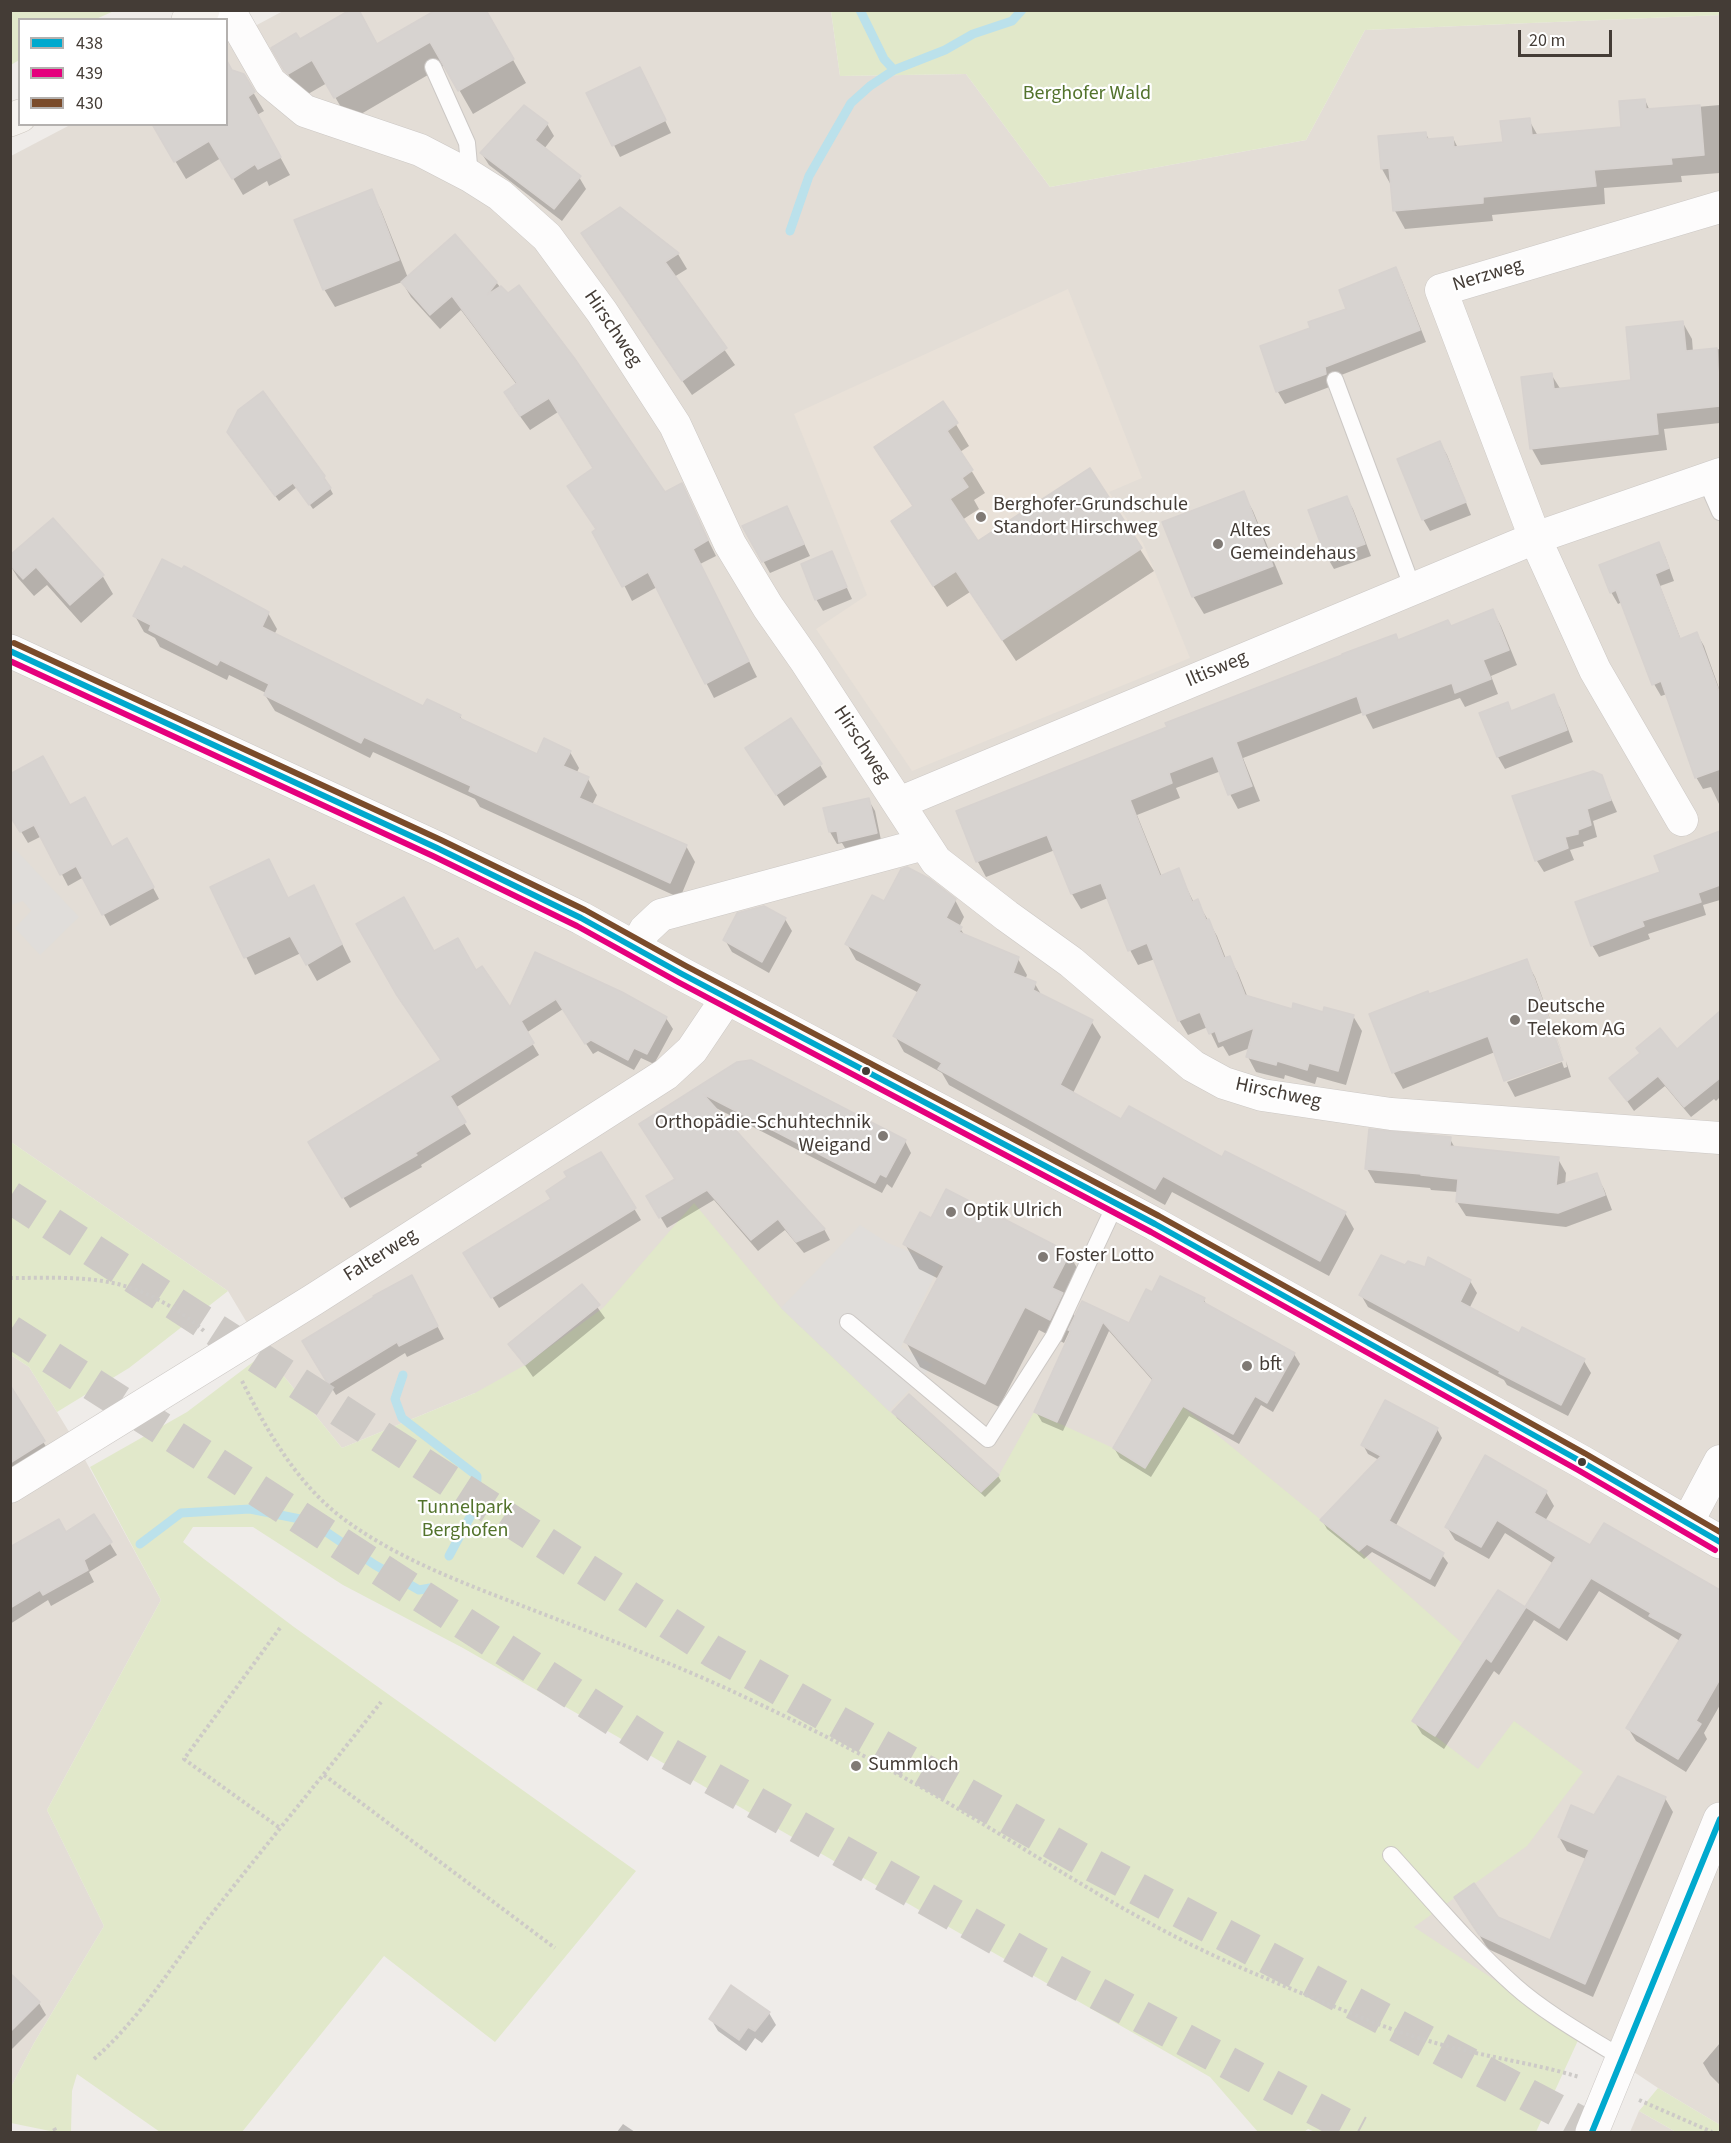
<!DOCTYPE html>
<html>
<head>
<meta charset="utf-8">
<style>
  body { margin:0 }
  #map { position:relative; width:1731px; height:2143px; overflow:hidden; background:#efece9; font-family:"Source Sans 3",sans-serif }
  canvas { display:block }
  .frame { position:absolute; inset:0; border:12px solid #443c36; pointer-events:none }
  .legend { position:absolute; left:18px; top:18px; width:210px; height:108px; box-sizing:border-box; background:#fff; border:2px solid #b4b1af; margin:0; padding:8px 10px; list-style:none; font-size:18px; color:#443c36 }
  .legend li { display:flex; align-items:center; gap:12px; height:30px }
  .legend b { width:30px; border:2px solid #b4b1af }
  .scale { position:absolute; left:1518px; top:30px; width:94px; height:27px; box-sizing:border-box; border:3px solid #443c36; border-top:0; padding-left:8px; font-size:18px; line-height:21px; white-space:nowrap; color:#443c36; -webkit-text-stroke:4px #fff; paint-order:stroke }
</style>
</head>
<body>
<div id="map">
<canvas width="1731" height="2143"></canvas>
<div class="frame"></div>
<ul class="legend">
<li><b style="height:8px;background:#00a9ce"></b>438</li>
<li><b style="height:8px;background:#e5007d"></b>439</li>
<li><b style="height:8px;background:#7a4b2a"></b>430</li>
</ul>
<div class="scale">20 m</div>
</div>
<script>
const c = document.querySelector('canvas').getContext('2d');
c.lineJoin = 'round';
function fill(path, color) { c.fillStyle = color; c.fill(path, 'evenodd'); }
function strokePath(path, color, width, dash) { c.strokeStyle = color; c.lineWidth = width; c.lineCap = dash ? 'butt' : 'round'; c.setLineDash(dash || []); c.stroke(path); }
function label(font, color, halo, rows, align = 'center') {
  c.font = font + ' "Source Sans 3",sans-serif'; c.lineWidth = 4.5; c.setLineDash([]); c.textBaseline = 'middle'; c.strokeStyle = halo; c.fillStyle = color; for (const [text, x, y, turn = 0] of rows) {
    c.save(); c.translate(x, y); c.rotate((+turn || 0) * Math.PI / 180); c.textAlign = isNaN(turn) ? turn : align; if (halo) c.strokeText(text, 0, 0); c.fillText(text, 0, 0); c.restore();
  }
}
const residential = new Path2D(`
  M283,11H831L840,76L966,74L1050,187L1306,140L1365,30L1720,15V2125L1658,2088L1580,2036L475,1393L342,1448L265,1353L228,1291L11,1142V156L70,125L226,124L227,41Z
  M11,1355L29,1367L57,1412L77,1445L161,1600L47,1810L104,1926L34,2043L11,2087Z
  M1639,2111L1676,2132H1630Z`);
const education = new Path2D(`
  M1068,289L1142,478L1109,492L1143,543L1190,658L912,771L816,629L867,595L794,414Z`);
const green = new Path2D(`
  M11,10H114V11L96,19L20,20L19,60L11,65Z
  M1720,10V15L1365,30L1306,140L1050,187L966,74L840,76L831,11Z
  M11,1142L228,1291L129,1368L57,1412L29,1367L11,1355Z
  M694,1203L781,1308L889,1411L981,1492L999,1475L1034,1412L1113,1448L1144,1467L1183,1407L1359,1551L1462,1643L1412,1721L1435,1736L1478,1769L1514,1721L1583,1772L1527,1846L1414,1927L1580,2036L1536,2132H1315L1308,2129L1304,2132H1258L1210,2077L463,1648L343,1585L253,1527H193L183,1542L204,1559L294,1627L636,1871L495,2042L384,1956L242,2132H160L77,2074L72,2091L71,2132H55L11,2123V2087L34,2043L104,1926L47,1810L161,1600L90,1467L187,1412L265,1353L342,1448L475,1393L525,1365L603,1308Z
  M1658,2088L1720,2125V2132H1676L1639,2111Z`);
const parking = new Path2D(`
  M15,849L79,917L40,955L15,928L31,911L23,901L11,905V853Z
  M860,1225L888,1243L940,1264L901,1347L933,1365L889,1411L781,1308Z`);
const shadow = new Path2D(`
  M485,10L526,83L473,114L445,65L349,121L327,83L303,97L300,95L273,48L299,41L377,46Z
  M243,75L264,111L257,115L290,175L269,186L267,181L243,195L221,158L186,179L153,124H226Z
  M646,81L671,133L620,157L588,94Z
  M1645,100L1650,111L1720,105V173L1681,176L1682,182L1604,188L1605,204L1492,215L1493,221L1405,229L1395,211L1392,187L1382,169L1426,134L1430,141L1453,138L1458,148L1504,144L1529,120L1538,136L1622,128Z
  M547,124L554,136L544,149L579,177L586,189L562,221L489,165L482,154Z
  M371,191L381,210L408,278L496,282L664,494L681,485L716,556L700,564L757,677L714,698L657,587L632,601L597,531L594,469L558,412L530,430L514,408L517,385L461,310L440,329L411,297L402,282L335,307L324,289Z
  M592,249L678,254L687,269L674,277L735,365L692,395Z
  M1396,269L1402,281L1426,342L1331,379L1332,386L1285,404L1278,392L1262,346L1312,329L1348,310Z
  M1683,323L1692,339L1693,352L1720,349V423L1664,429L1667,450L1541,465L1532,449L1551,374L1561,390L1633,381Z
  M943,403L969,446L960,452L985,493L974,500L979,509L962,520L977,543L1089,470L1154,571L1016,661L970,592L947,607L905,543L914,508L876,448Z
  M232,438L324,477L333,494L313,509L297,487L279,501Z
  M1440,443L1447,455L1471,515L1430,531L1423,519Z
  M1243,493L1253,511L1283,584L1204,614L1193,596Z
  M1346,497L1353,509L1371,556L1334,569L1327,557Z
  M787,508L810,556L770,573L744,527Z
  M1658,544L1665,556L1674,581L1660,586L1681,640L1697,634L1704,646L1720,691V806L1711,787L1703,789L1696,777L1667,694L1661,696L1654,684L1622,602L1618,604L1611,592Z
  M831,553L852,599L823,611L816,599Z
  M10,557L102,575L113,594L81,623L47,585L34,596L18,578L10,565Z
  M1493,611L1501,626L1517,665L1491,676L1498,694L1465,707L1460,698L1373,729L1364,712L1243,758L1260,801L1238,809L1230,794L1221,771L1176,788L1180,798L1137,815L1162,877L1178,870L1194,903L1197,901L1217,936L1226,959L1229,958L1238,973L1248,998L1293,1011L1353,1016L1362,1031L1346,1085L1317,1077L1315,1084L1285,1075L1284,1079L1256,1072L1248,1057L1250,1048L1229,1056L1223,1046L1218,1048L1208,1027L1188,1035L1179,1020L1155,959L1138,965L1130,950L1108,898L1081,909L1072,894L1055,850L986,877L978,862L958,812L1398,642L1451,628Z
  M268,613L277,629L274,635L424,708L460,716L463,722L537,757L570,752L579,768L576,774L588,779L597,795L592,805L686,846L695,862L680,898L480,807L475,799L373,752L370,758L275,711L265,695L266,693L229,675L227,680L160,647L155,638L144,632L135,616Z
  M1553,696L1560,708L1573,742L1505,769L1498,757L1481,714L1507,704L1512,712Z
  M754,761L820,765L827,777L784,806Z
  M1601,776L1617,812L1593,821L1597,837L1583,842L1584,846L1570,850L1574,860L1544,872L1537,861L1514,797Z
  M868,799L875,811L882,845L848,853L842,843L837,844L830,832Z
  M70,807L111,848L134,852L159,899L110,926L84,877L68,886L42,836L28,843L10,813Z
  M1720,833V900L1703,905L1706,915L1648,934L1650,939L1599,957L1592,945L1662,873L1656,856Z
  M268,861L288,899L314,887L351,962L317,981L301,953L255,975L212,888Z
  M955,900L964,917L959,927L966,937L1018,959L1027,975L1025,980L1035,984L1042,996L1091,1021L1101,1037L1073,1093L1122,1121L1222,1159L1345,1213L1354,1229L1329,1276L1172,1192L1165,1205L949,1085L942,1073L904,1052L895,1036L919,993L856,960L847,944L885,903Z
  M785,919L792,931L769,973L732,952L725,940Z
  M434,953L475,972L510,1010L536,954L666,1018L673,1029L654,1064L641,1058L634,1070L598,1051L593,1054L563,1009L526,1033L539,1055L455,1108L471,1134L421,1165L422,1167L350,1208L316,1154L442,1061Z
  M1526,961L1535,977L1564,1058L1534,976H1531L1506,1081L1495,1052L1403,1089L1394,1073L1371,1015Z
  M1720,1013V1097L1716,1101L1714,1099L1691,1117L1665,1086L1634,1111L1611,1078L1677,1051Z
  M1566,1061L1571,1077L1515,1097L1507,1082L1562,1062L1564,1068L1567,1067Z
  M738,1063L905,1141L911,1153L892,1188L887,1184L882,1193L712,1106L824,1229L830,1240L804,1253L785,1230L758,1251L714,1200L667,1228L648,1196L676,1179L648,1136Z
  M1450,1139L1455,1148L1558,1159L1566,1173L1565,1185L1596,1175L1604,1189L1612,1210L1566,1227L1466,1216L1457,1202L1458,1192L1431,1190L1430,1188L1375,1183L1367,1169Z
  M601,1154L641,1220L499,1308L472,1264L553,1200Z
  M932,1220L1069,1254L1083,1278L1069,1307L1076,1318L1130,1325L1153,1294L1204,1300L1207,1306L1294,1354L1300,1364L1273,1412L1261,1405L1239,1444L1189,1416L1151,1477L1120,1458L1114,1448L1153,1381L1109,1331L1063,1431L1042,1422L1036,1412L1072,1333L1070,1330L1064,1343L1039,1330L999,1407L920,1367L906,1342L939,1279L919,1269L905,1244Z
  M1406,1267L1426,1269L1470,1281L1477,1293L1469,1309L1520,1335L1584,1361L1591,1373L1568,1416L1507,1385L1504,1380L1368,1307L1361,1295Z
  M582,1286L605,1318L533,1377L510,1344Z
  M418,1289L444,1339L407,1357L405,1353L336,1395L304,1342Z
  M10,1388L50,1453L10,1478Z
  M1386,1402L1437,1429L1442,1438L1395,1527L1442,1555L1448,1563L1435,1587L1372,1552L1364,1559L1327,1529L1322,1520L1379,1460L1368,1454L1363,1445Z
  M894,1412L998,1476L1001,1481L985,1497L897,1418Z
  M1546,1492L1554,1506L1545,1521L1590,1547L1604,1525L1720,1592V1705L1704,1733L1707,1739L1686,1772L1636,1741L1628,1728L1680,1641L1599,1591L1567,1641L1534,1620L1499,1675L1494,1671L1444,1749L1422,1734L1414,1721L1498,1592L1525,1609L1554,1564L1505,1533L1489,1559L1455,1540L1447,1527Z
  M93,1516L117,1555L89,1572L94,1582L51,1606L48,1600L10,1624V1549L66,1533Z
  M1665,1798L1673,1812L1593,1997L1488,1949L1464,1911L1497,1918L1551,1942L1586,1859L1567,1851L1559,1837L1595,1817Z
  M10,1975L39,2003L46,2015L10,2051Z
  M769,2013L776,2025L762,2043L755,2038L746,2051L718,2031L711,2019Z
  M1720,2043V2085L1710,2075L1703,2063Z
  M623,2124L635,2132H617Z`);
const stream = new Path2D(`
  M860,10L884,59L894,70L945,50L973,34L1012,21L1022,10
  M790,231L809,176L851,103L870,86L894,70
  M403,1375L395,1399L402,1418L477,1476L476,1506L449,1556
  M140,1544L181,1513L250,1509L310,1521L375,1565L419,1590L430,1588`);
const building = new Path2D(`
  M350,10H359L377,44L436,10H486L514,59L458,91L430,42L334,98L312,60L288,74L284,70L271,48L296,33L300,39Z
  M226,59L232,70L244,74L255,92L248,97L281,157L258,169L255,164L232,179L209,141L174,162L152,124H226Z
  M640,67L666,120L612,146L586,93Z
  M1645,99L1646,109L1700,105L1704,155L1671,158L1672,164L1594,170L1596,186L1483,197V203L1393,211L1389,168L1381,169L1378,136L1426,132L1427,139L1453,137L1454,147L1503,142L1500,121L1530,118L1532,135L1621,127L1619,101Z
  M524,105L548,123L535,140L581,176L554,209L480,153Z
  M372,189L399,260L323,290L294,220Z
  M620,207L679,253L665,262L727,348L682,381L581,233Z
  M455,234L497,282L487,295L501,286L508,293L519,285L575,359L665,492L682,483L708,540L693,549L749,661L705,684L648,572L622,587L592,532L596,529L567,486L593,468L549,398L520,416L504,392L517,383L452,296L430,315L401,282Z
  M1396,267L1420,330L1325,367L1326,374L1276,392L1260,346L1310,328L1308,322L1346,309L1339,290Z
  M1683,321L1686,351L1717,348L1720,406L1656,413L1658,434L1530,449L1521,377L1552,373L1554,389L1631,380L1626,327Z
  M263,391L325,476L324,478L331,488L309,505L293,483L275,496L227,432L238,410Z
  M943,401L958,423L947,431L973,470L962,478L968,487L950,499L978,541L1090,468L1142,548L1002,640L956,571L933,586L891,521L913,506L874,447Z
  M1440,441L1466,502L1422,520L1397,459Z
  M1244,491L1273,566L1192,597L1162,522Z
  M1347,496L1365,544L1326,558L1308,510Z
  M787,506L804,544L762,562L742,526Z
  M53,518L104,575L70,605L36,567L23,579L10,565V555Z
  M1659,542L1669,568L1655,574L1680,639L1697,632L1720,694V769L1695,778L1661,681L1652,685L1616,590L1610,593L1599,565Z
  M832,551L847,587L815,600L801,564Z
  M162,559L182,569L184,566L269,612L262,627L423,706L427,699L461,715L459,718L537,754L544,738L571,751L563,766L589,777L579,798L687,845L670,883L469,791L471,786L364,737L361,743L264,695L269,684L220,660L217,665L149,630L151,625L133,616Z
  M1493,609L1509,650L1483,660L1491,679L1455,693L1452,683L1363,715L1357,696L1236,742L1252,786L1228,795L1213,756L1169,773L1172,783L1130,800L1160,876L1179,868L1192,902L1198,899L1206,920L1209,919L1224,958L1230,956L1245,995L1292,1009L1293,1003L1323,1012L1324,1007L1354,1015L1338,1071L1309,1063L1307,1070L1277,1061L1276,1065L1246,1057L1254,1028L1219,1042L1215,1031L1209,1034L1200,1012L1178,1021L1147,943L1128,951L1101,883L1071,894L1047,835L976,862L956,811L1167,727L1165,723L1342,655V654L1396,634L1398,640L1448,620L1451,626Z
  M1554,694L1567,730L1497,757L1479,713L1508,702L1511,711Z
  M791,718L822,764L776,795L745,748Z
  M43,756L70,805L85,797L112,847L127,838L154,887L102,915L76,866L60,875L34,825L20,832L10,816V774Z
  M1593,771L1602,775L1611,800L1587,809L1591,825L1578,830V834L1565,837L1568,848L1535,861L1512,796Z
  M869,798L877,833L839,842L837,831L829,832L823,808Z
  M1720,831V885L1698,893L1701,902L1642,921L1644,926L1591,946L1575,902L1660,872L1654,856Z
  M269,859L288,898L314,885L342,944L306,965L290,936L244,958L210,887Z
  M907,867L930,879L956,899L946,918L962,927L959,932L1019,957L1013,973L1036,982L1033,990L1093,1020L1060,1085L1121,1119L1129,1106L1222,1157L1225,1151L1346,1212L1320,1261L1163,1176L1155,1189L938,1069L942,1063L893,1036L922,984L845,944L872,895L884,901L901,869Z
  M404,897L434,951L458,938L476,970L482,966L510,1007L535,952L622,992L667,1017L647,1054L634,1048L628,1060L591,1040L585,1044L556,999L521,1021L534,1043L450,1096L466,1122L415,1153L417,1155L342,1198L308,1142L441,1060L396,994L356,924Z
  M764,906L786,918L762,962L723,940L737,913Z
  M1527,959L1563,1060L1504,1081L1488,1036L1392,1073L1369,1014L1428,991L1429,994Z
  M1720,1011V1078L1684,1107L1658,1076L1627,1101L1609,1078L1640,1053L1636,1048L1660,1028L1677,1049Z
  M751,1060L906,1140L886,1177L880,1174L875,1183L703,1094L825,1229L796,1242L778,1219L751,1240L707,1190L659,1218L646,1196L675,1179L639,1124L737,1062Z
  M1369,1129L1451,1137L1450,1146L1559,1157L1556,1186L1597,1173L1605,1195L1558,1213L1456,1202L1458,1179L1421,1175V1174L1365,1169Z
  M601,1152L636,1208L491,1298L463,1253L551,1199L546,1191L567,1177L564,1172Z
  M946,1189L1070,1253L1052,1288L1063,1293L1050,1320L1025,1307L985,1384L904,1342L944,1266L903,1244L920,1212L931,1218Z
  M1381,1255L1405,1265L1408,1261L1425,1267L1428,1257L1471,1280L1460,1302L1519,1333L1522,1327L1585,1359L1561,1405L1499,1373L1500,1371L1359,1295Z
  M412,1275L438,1326L399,1346L397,1342L328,1384L302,1341L374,1297L373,1296Z
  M1160,1276L1205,1298L1203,1302L1295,1353L1267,1403L1255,1396L1233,1434L1183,1406L1145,1468L1113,1448L1153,1379L1103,1322L1057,1422L1034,1412L1071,1331L1068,1330L1082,1301L1129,1323L1146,1289L1152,1292Z
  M582,1284L600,1305L525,1365L508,1344Z
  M10,1385L45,1441L10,1463Z
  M909,1394L999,1475L981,1492L892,1412Z
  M1385,1400L1438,1428L1389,1521L1444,1553L1430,1579L1367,1544L1359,1551L1320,1520L1381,1456L1361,1445Z
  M1485,1455L1547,1491L1534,1513L1590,1545L1604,1523L1720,1590V1679L1696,1721L1701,1724L1678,1759L1626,1728L1683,1634L1649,1616L1651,1613L1591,1578L1559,1628L1526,1607L1491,1662L1486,1658L1435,1736L1412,1721L1498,1590L1525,1607L1556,1557L1497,1520L1481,1547L1445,1527Z
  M94,1514L112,1542L84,1560L88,1570L43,1595L40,1590L10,1608V1547L59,1519L66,1532Z
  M1618,1776L1666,1797L1585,1984L1479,1935L1454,1897L1474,1883L1498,1917L1550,1940L1589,1850L1558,1837L1571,1805L1594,1815Z
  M10,1973L40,2002L10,2032Z
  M731,1985L770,2012L755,2031L748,2027L739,2040L709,2019Z`);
const trunkTunnel = new Path2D(`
  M10,1197L712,1651L1092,1865L1598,2132
  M10,1331L653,1745L1036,1961L1359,2132`);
const path = new Path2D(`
  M10,1278C44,1278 81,1276 113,1283C146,1290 179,1309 204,1331
  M242,1381C267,1431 296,1482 341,1517C394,1557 458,1581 520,1605C592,1633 665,1660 734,1692C802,1724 869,1757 933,1794C1022,1846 1107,1904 1200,1949C1237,1967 1275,1982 1313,1998C1351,2013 1389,2030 1429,2041C1478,2056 1530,2062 1579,2077
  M280,1628L184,1759L280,1828
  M324,1775L555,1948
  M94,2059C139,2020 171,1967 207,1920C264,1847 324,1775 381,1702
  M1639,2100L1712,2132
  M54,2128L56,2132`);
const service = new Path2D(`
  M433,67L467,143L470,176
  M1335,380L1413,589
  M1705,478L1720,512
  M848,1322L988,1439L1054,1336L1116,1203
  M1391,1855C1431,1899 1470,1946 1515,1986C1544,2012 1588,2037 1622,2058`);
const minor = new Path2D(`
  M229,10L270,82L305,111L420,150L470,176L500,195L547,237L602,312L675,425L730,544L768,607L805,660L936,861L1007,916L1071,962L1193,1066L1224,1083L1262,1095L1391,1114L1720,1138
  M899,803L1535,538L1720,474
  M1682,820L1595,670L1535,538L1441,290L1720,207
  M635,948L645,930L661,915L924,844
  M10,1487L313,1300L666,1074L692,1050L727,998
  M1687,1523L1720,1461`);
const tertiary = new Path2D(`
  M10,651L437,848L581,918L682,974L1155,1224L1582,1462L1720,1542
  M1592,2132L1720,1819`);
const secondary = new Path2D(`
  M188,20L203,10
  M10,120L20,116`);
const bus1 = new Path2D(`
  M10,651L437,848L581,918L682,974L1155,1224L1582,1462L1720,1542
  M1592,2132L1720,1819`);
const bus2 = new Path2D(`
  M10,661L433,856L577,926L678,982L1151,1232L1578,1470L1715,1550`);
const bus3 = new Path2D(`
  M14,643L441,840L585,910L686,966L1159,1216L1586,1454L1720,1532`);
const markers = [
  [981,517,6,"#807a75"],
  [1218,544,6,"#807a75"],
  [1515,1020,6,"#807a75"],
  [866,1071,5,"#443c36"],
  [883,1136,6,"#807a75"],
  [951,1212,6,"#807a75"],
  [1043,1257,6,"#807a75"],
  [1247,1366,6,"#807a75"],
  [1582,1462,5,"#443c36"],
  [856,1766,6,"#807a75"]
];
const parkNames = [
  ["Berghofer Wald",1087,95],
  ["Tunnelpark",465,1509],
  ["Berghofen",465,1532]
];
const streetNames = [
  ["Nerzweg",1488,276,-17],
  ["Hirschweg",612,329,56],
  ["Iltisweg",1217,670,-23],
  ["Hirschweg",861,745,57],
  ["Hirschweg",1278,1094,12],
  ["Falterweg",381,1256,-32]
];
const poiNames = [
  ["Berghofer-Grundschule",993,506],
  ["Standort Hirschweg",993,529],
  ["Altes",1230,532],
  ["Gemeindehaus",1230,555],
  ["Deutsche",1527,1008],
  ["Telekom AG",1527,1031],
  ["Orthopädie-Schuhtechnik",871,1124,"right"],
  ["Weigand",871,1147,"right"],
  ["Optik Ulrich",963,1212],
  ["Foster Lotto",1055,1257],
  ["bft",1259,1366],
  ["Summloch",868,1766]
];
fill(residential, '#e3ddd6');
fill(education, '#e9e1d8');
fill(green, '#e1e8ca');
fill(parking, '#e0ddda');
fill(shadow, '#0003');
strokePath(stream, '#bbe1eb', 9);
fill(building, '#d7d3d0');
strokePath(building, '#d7d2cf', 1.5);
strokePath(trunkTunnel, '#cdc9c5', 33, [33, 16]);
strokePath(service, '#ccc8c5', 18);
strokePath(minor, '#ccc8c5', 33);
strokePath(tertiary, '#ccc8c5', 34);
strokePath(secondary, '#cfc9c2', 34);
strokePath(path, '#cdcac7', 4, [3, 3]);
strokePath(service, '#fdfcfc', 16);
strokePath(minor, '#fdfcfc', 32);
strokePath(tertiary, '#fdfcfc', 33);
strokePath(secondary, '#f5f2ee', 33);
strokePath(bus1, '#00a9ce', 6);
strokePath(bus2, '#e5007d', 6);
strokePath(bus3, '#7a4b2a', 6);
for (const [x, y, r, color] of markers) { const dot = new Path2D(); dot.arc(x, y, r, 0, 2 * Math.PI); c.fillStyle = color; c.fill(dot); strokePath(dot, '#fff', 2); }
label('20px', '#53732c', '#fff', parkNames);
label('20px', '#443c36', '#fff', streetNames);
label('20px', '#443c36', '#fff', poiNames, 'left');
</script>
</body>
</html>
